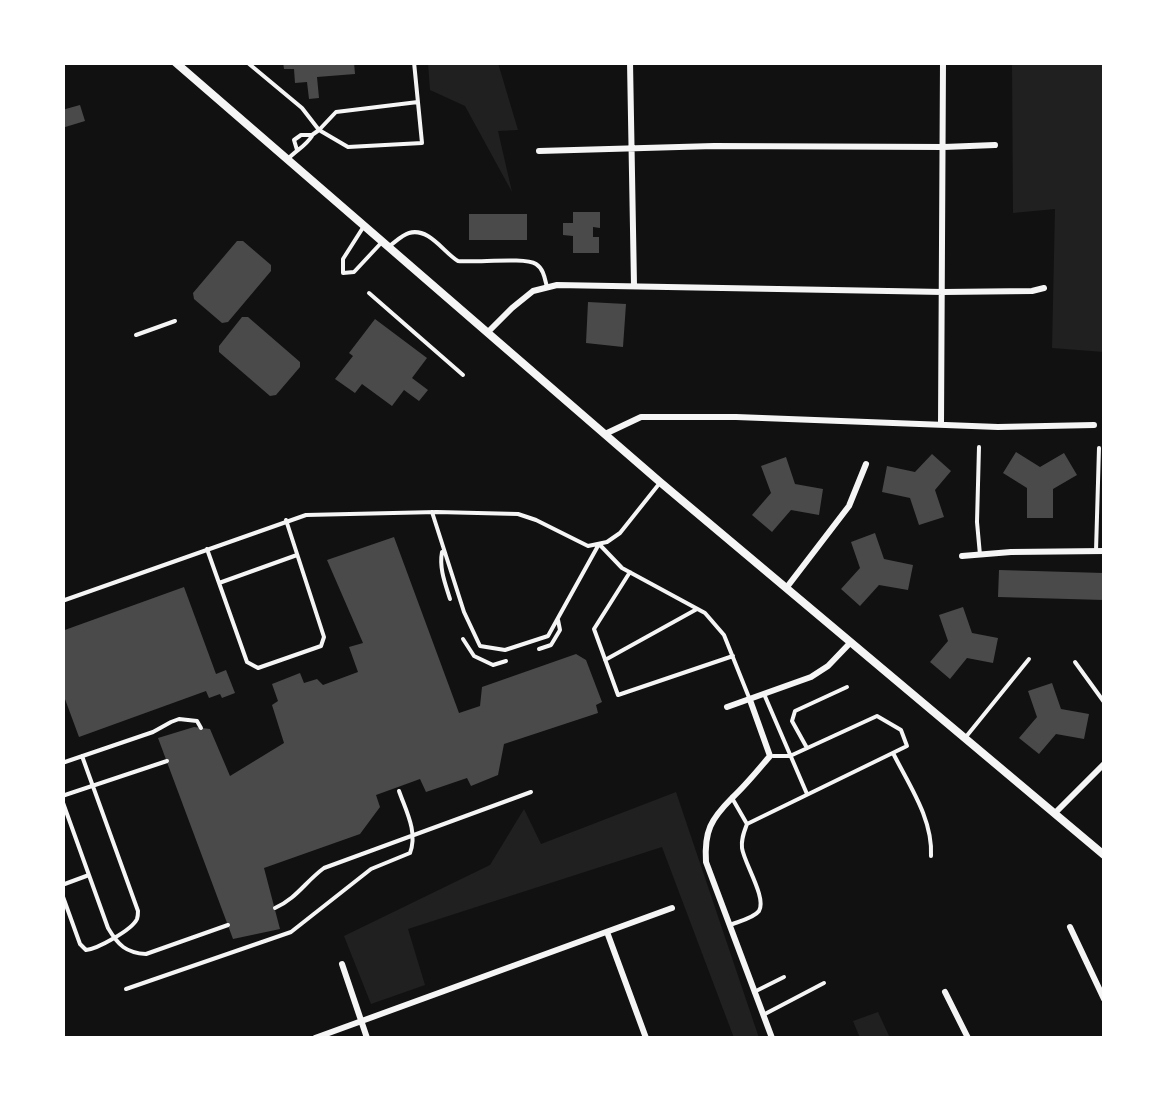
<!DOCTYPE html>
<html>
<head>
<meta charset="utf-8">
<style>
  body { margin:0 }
  #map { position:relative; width:1167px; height:1101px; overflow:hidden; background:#111; font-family:Figtree,sans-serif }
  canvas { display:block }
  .frame { position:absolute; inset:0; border:65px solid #fff; pointer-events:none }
</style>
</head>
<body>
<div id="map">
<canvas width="1167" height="1101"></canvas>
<div class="frame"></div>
</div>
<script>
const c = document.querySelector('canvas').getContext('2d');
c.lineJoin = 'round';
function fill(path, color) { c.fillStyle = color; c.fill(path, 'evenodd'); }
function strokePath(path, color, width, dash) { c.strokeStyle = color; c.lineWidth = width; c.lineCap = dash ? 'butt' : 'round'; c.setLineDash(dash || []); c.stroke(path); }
const green = new Path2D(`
  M428,63H498L518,130L498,131L512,192L465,106L430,90Z
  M1012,63H1104V352L1052,348L1055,209L1013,213Z
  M676,792L759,1038H734L662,847L408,929L425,985L371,1004L344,936L490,865L524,809L541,844Z
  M878,1012L890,1038H860L853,1021Z`);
const building = new Path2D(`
  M283,62H354L355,74L317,77L319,98L309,99L307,82L295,83L294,69H284Z
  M80,105L85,121L62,128V110Z
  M573,212H600V228L593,227V237H599V253H573V236L563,235V223H573Z
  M469,214H527V240H469Z
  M237,241H243L271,265V271L228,322L222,323L194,299L193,293Z
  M588,302L626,304L623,347L586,343Z
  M242,317H248L300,362V367L276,395L270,396L219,352V346Z
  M375,319L427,358L412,378L428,390L419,401L404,390L392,406L362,384L355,393L335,379L353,356L349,353Z
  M1016,452L1040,467L1064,453L1077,475L1053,489V518H1027V488L1003,473Z
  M932,454L951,471L935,490L944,517L919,525L910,498L882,492L887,466L915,472Z
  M786,457L795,484L823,489L819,515L791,510L772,532L752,515L771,493L761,466Z
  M875,533L884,559L913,565L908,590L879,585L860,606L841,589L860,568L851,542Z
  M394,537L459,713L480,706L482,687L576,654L586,660L602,702L596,705L598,713L504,744L498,775L471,786L467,778L426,792L420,779L376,795L380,807L360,834L264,868L280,929L233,939L158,738L194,727L210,729L230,776L284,743L272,705L278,701L272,684L300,673L304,683L317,679L323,685L358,672L349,647L363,643L327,560Z
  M999,570L1104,573V600L998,597Z
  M184,587L216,674L226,670L235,693L222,698L220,694L209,698L206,691L79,737L62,691V631Z
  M963,607L972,633L998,638L993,663L967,658L950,679L930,662L948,641L939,615Z
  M1052,683L1061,709L1089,714L1084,739L1056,734L1039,754L1019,738L1037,717L1028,691Z`);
const service = new Path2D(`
  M248,63L302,108L319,130L336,112L418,102
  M297,150L294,140L301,135H312L319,130L348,147L422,143L414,62
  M287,160C296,150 305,147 312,136
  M364,226L343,259V273L354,272L382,242
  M388,247C394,243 402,235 409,233C429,227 444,253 458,261C475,263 525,257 536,264C544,269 545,280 547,287
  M369,293L463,375
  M136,335L175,321
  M979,447L977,522L980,555
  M432,512L464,612L480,646L505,650L548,636L599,544L622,568L705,613L724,635L750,700
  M207,549L247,662L258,668L321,646L324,637L286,520
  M1096,551L1099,448
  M442,552C439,568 445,583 450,599
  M630,572L594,629L618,695L733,656
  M219,583L297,555
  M62,601L306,515L437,512L518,514L536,520L588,546L607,542L620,533L659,484
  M463,639L474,656L493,665L506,661
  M539,649L551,645L560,630L558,620
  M605,660L697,609
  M1075,662L1104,702
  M764,694L807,794
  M965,738L1029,659
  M807,748L792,721L795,711L847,687
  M893,753C909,785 933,819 931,856
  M62,763L153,732L171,722L179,719L197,721L201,728
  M62,796L167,761
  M62,800L108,928C118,945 126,953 146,954L228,925
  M747,824L907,746L901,730L877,716L790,756H773
  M62,885L89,875
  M62,894L80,944L86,950C97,949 132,930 137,919C138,916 138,913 138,911L82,756
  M275,908C297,898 305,882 324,868L531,792
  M730,925C737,922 754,918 759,911C767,898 744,863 742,848C741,839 744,832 747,824L732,798
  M126,989L291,932L371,869L410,853C418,832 406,811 399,791
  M754,992L784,977
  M763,1015L824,983`);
const minor = new Path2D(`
  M630,62L634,285
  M539,151L714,146L944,147L995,145
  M487,333L512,308L533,291L557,285L943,292L1032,291L1044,288
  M941,424L943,62
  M605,434L641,417H736L998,427L1094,425
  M962,556L1011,552L1104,551
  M787,587L849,506L866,464
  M750,700L770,756C758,770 746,785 732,798C711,819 704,831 706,862L772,1038
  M727,707L811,677L828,666L851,642
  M1055,813L1104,764
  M1070,927L1104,999
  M607,932L646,1038
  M342,964L367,1038
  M945,992L968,1038
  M315,1038L672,908`);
const tertiary = new Path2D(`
  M175,62L660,482L1104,855`);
fill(green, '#202020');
fill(building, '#4a4a4a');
strokePath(service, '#f5f5f5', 4);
strokePath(minor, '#f5f5f5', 6);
strokePath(tertiary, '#f5f5f5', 8);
</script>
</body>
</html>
